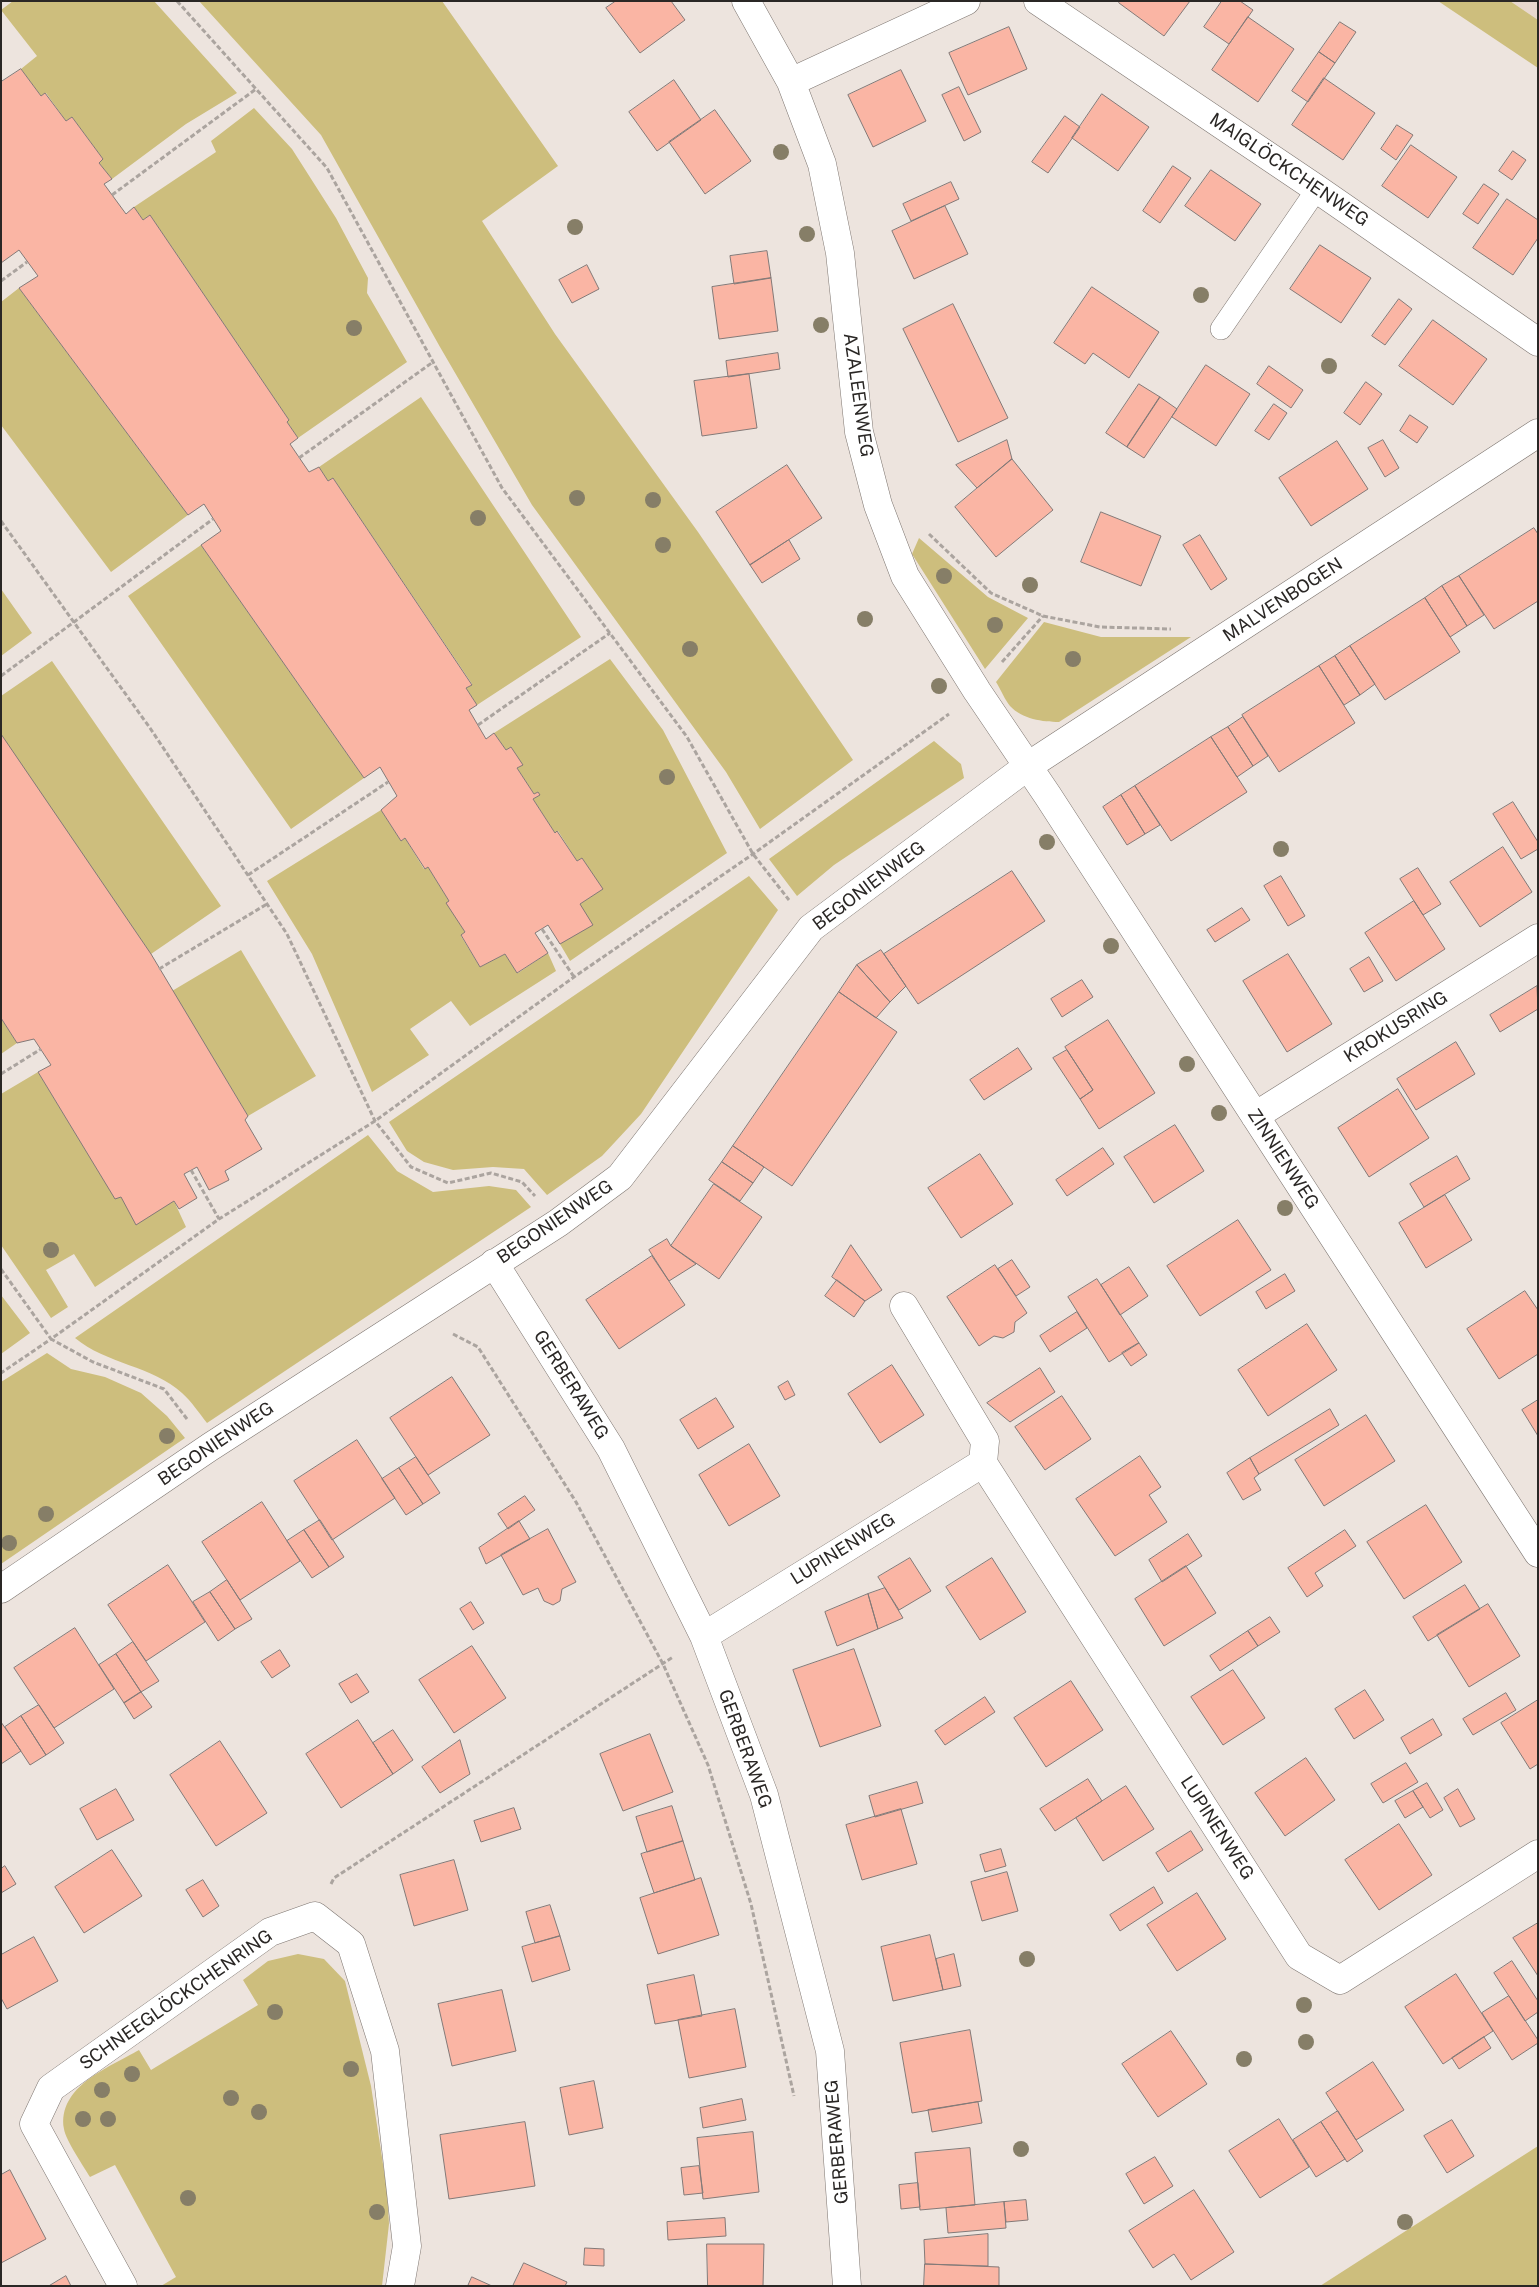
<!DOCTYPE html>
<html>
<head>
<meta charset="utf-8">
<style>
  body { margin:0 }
  #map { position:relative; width:1539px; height:2287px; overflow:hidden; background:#ede4de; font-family:"Public Sans",sans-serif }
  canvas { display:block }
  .frame { position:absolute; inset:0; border:2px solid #2a2725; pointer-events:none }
</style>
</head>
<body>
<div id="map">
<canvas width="1539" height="2287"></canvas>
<div class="frame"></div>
</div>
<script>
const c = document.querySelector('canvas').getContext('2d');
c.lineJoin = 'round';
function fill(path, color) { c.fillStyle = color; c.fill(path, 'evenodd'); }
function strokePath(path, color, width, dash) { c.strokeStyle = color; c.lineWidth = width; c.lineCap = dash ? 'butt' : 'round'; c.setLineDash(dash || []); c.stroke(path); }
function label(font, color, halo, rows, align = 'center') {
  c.font = font + ' "Public Sans",sans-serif'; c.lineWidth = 4; c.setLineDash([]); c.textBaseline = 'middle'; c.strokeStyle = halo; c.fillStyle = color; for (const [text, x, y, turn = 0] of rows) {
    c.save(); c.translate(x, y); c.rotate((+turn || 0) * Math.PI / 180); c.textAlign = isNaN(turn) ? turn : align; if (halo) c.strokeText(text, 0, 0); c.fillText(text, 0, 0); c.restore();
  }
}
const built = new Path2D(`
  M1510,1H1538V20Z`);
const green = new Path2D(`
  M13,1H154L237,93L186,124L112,179L99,163L103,159L72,117L66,121L46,93L41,96L21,69L37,56L1,10Z
  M199,1H442L558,166L482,221L555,334L698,532L853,760L760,829L726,772L532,505L440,347L321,135Z
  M1438,1H1510L1538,20V68Z
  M254,108L292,149L336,218L368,278L367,293L407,362L298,438L287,422L289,420L150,215L143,220L134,207L216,152L211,141Z
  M19,288L188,515L111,572L1,425V302Z
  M421,397L581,637L477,705L466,688L472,684L333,478L328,481L319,467Z
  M919,538L988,597L1028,618L985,669L912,554Z
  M201,545L364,778L291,829L128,596Z
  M1,589L32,633L1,656Z
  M1044,622L1101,637H1191L1059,722C1043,722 1022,719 1010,706C1005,700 1001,690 996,682Z
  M610,659L663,730L727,853L570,961L560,944L580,904L602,889L582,858L577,861L558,831L555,833L533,799L539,794L538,792L534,794L517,768L522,764L511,747L506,750L494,733Z
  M52,661L221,906L151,954L1,737V696Z
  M934,741L961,764L964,778L834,865L797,896L769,859Z
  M381,810L401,841L405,838L424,869L428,867L449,901L447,903L465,932L461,936L480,967L505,954L518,973L548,953L556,971L470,1026L451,1001L410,1029L429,1055L372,1092L312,954L267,881Z
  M749,876L778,910L641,1114L602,1156L547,1195L524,1169L493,1167L453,1170L424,1162L407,1151L389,1122Z
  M241,950L316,1076L248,1116L172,991Z
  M1,1018L17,1043L1,1054Z
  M38,1072L115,1198L121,1197L174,1201L186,1227L95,1287L74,1254L46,1270L68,1307L51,1318L1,1245V1094Z
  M368,1135L397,1171L433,1192L489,1186L516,1190L531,1207L207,1423C199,1413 192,1402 182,1393C153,1366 106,1364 75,1338Z
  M1,1295L30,1333L1,1354Z
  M47,1353L71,1369L105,1377L141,1393L167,1416L185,1438L1,1564V1382Z
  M298,1954L324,1959L345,1981L371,2086L387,2190L389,2224L382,2286H161L176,2277L115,2165L90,2177C84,2167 65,2139 64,2129C57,2086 110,2067 139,2050L151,2070L258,2005L243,1980L268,1961Z
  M1538,2146V2286H1320Z`);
const building = new Path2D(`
  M616,1H671L685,20L640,53L606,8Z
  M1120,1H1190L1164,36L1119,3Z
  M1222,1H1240L1253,10L1229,44L1204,27Z
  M1248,17L1294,49L1258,102L1212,70Z
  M1340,22L1356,32L1335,63L1319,52Z
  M1009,27L1027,69L968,95L949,53Z
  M1319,52L1335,63L1308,102L1292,91Z
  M21,69L41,96L45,93L66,121L72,117L103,159L99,163L112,179L104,184L126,214L134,207L143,220L150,215L289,420L287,422L298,438L290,444L309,472L319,467L328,481L333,478L472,685L466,688L477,705L469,710L486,739L494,733L506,750L511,747L523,765L517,768L534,794L538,792L540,795L533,799L555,833L557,831L577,861L582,858L603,889L580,904L593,925L560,944L548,925L535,933L548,953L517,973L505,954L480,967L461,935L465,932L446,903L449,901L428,867L425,869L405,838L401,841L381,810L397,796L380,767L364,778L201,545L221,531L204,504L188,515L19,288L38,276L19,250L1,263V82Z
  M901,70L926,121L873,147L848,95Z
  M1324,78L1375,113L1343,160L1292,125Z
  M674,80L701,120L657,151L629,112Z
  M959,87L981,132L964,141L942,95Z
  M1102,94L1149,127L1118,171L1072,138Z
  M715,110L751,161L705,194L669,142Z
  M1065,116L1080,127L1048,173L1032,162Z
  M1397,125L1413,135L1396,160L1381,149Z
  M1411,145L1457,177L1428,218L1382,186Z
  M1513,151L1526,160L1512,180L1499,171Z
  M1173,166L1191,178L1160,223L1143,211Z
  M1211,170L1261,204L1235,241L1185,206Z
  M951,182L959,199L911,221L903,204Z
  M1484,184L1499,194L1478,224L1463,214Z
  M1507,199L1538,220V238L1513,275L1473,248Z
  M945,206L968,254L914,279L892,231Z
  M1320,245L1371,278L1341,323L1290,289Z
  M767,251L771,278L734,284L730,256Z
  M587,265L599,289L572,303L559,280Z
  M771,278L778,331L719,339L712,287Z
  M1092,287L1159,332L1129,378L1093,353L1085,364L1054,343Z
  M1399,299L1412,309L1385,345L1372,336Z
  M953,304L1008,418L958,442L903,329Z
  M1433,320L1487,359L1453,405L1399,366Z
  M778,353L780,369L728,377L726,361Z
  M1206,365L1250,394L1216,446L1172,417Z
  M1269,366L1303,390L1291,408L1257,384Z
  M749,374L757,428L702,436L694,381Z
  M1366,382L1382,394L1360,425L1344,413Z
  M1139,384L1160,397L1127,447L1106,433Z
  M1160,397L1177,409L1144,458L1127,447Z
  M1274,404L1287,413L1269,440L1255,431Z
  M1410,415L1428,427L1417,443L1400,431Z
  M1007,440L1012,459L977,488L956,465Z
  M1383,440L1399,468L1385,477L1368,448Z
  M1337,441L1368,489L1311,526L1279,478Z
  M1012,459L1053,510L996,557L955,507Z
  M787,465L822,518L750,565L716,512Z
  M1101,512L1161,536L1141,586L1081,562Z
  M1534,528L1538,534V601L1494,629L1459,576Z
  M1200,535L1227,579L1211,590L1183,545Z
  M789,540L800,559L762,583L750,565Z
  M1459,576L1484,615L1467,626L1442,586Z
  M1442,586L1467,626L1450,637L1425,598Z
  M1425,598L1460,652L1385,700L1350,646Z
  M1350,646L1375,684L1360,695L1335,656Z
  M1335,656L1360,695L1344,705L1319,666Z
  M1319,666L1355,723L1279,772L1242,715Z
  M1243,717L1268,756L1253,766L1228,727Z
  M1228,727L1253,766L1237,777L1211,737Z
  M1,734L151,954L248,1116L245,1120L262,1149L225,1171L229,1180L209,1190L197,1167L184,1174L197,1198L179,1209L174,1201L136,1225L121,1197L115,1199L38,1072L51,1065L34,1039L17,1043L1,1018Z
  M1211,737L1247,792L1171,841L1135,786Z
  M1135,786L1160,825L1145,834L1121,795Z
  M1121,795L1145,834L1127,845L1103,807Z
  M1513,802L1538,842V849L1521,859L1493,814Z
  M1503,847L1532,892L1480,927L1450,882Z
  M1418,868L1441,904L1423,915L1400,879Z
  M1012,871L1045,921L918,1004L884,954Z
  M1281,876L1305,916L1288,926L1264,886Z
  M1414,901L1445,949L1396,981L1365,933Z
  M1242,908L1250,920L1215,942L1207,930Z
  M881,950L906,986L890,1002L857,965Z
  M1288,954L1332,1024L1287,1052L1243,981Z
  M1369,957L1383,981L1364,992L1350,969Z
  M857,965L890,1002L876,1018L839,992Z
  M1082,980L1093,997L1062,1017L1051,999Z
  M1537,986L1538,1009L1500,1032L1490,1015Z
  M839,992L897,1032L792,1186L733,1146Z
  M1108,1020L1155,1093L1099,1129L1080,1099L1093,1090L1065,1047Z
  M1456,1042L1475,1074L1416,1110L1397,1079Z
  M1018,1048L1032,1069L984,1100L970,1080Z
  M1067,1050L1093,1090L1080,1099L1053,1058Z
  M1398,1089L1429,1138L1369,1177L1338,1128Z
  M1175,1125L1204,1171L1154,1203L1124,1157Z
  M733,1146L764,1167L753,1183L722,1162Z
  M1103,1148L1114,1164L1067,1196L1056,1180Z
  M980,1154L1013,1204L961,1238L928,1188Z
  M1457,1156L1470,1179L1424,1207L1410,1184Z
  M722,1162L753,1183L740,1201L709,1180Z
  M714,1184L762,1217L719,1279L671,1246Z
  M1445,1195L1472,1240L1426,1268L1399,1223Z
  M1238,1220L1271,1270L1200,1316L1167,1266Z
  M667,1239L671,1246L696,1264L669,1281L649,1250Z
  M851,1245L882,1290L865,1301L832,1277Z
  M652,1256L685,1305L619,1349L586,1300Z
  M1012,1260L1030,1287L1016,1296L998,1269Z
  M995,1265L1027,1313L1015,1322L1014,1332L1003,1338L994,1336L979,1346L947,1297Z
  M1129,1267L1148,1296L1120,1315L1101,1285Z
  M1285,1274L1295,1291L1266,1309L1256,1292Z
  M1097,1279L1139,1343L1109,1362L1068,1297Z
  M837,1280L865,1301L854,1317L825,1296Z
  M1525,1291L1538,1310V1354L1499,1379L1467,1329Z
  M1077,1312L1087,1328L1050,1352L1040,1336Z
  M1307,1324L1337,1370L1268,1416L1238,1370Z
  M1139,1343L1147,1355L1131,1366L1122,1353Z
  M892,1365L924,1415L880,1443L848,1394Z
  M1040,1368L1055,1392L1010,1422L987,1403Z
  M452,1377L490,1435L428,1475L390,1418Z
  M788,1381L795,1395L785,1400L778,1387Z
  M1062,1396L1091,1439L1045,1470L1015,1427Z
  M716,1398L734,1427L698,1449L680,1420Z
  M1538,1400V1436L1522,1410Z
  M1330,1409L1339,1425L1259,1474L1250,1458Z
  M1366,1415L1395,1461L1324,1506L1295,1460Z
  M357,1440L395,1498L332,1540L294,1481Z
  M749,1444L780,1496L729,1526L699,1475Z
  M1140,1456L1161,1487L1149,1495L1167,1522L1115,1556L1076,1499Z
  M416,1457L440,1493L423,1504L399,1468Z
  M1250,1458L1259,1474L1254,1478L1261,1490L1243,1500L1227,1473Z
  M399,1468L423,1504L406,1515L382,1479Z
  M525,1496L535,1510L508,1529L498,1514Z
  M262,1502L300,1561L240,1600L202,1542Z
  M1426,1505L1462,1562L1404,1599L1367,1542Z
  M320,1520L344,1557L329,1567L304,1530Z
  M519,1521L530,1539L486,1564L479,1548Z
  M548,1529L576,1582L562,1589L560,1601L553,1605L544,1601L538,1588L523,1595L501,1555Z
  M304,1530L329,1567L312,1578L287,1541Z
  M1345,1530L1356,1546L1315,1573L1323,1586L1307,1597L1288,1568Z
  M1188,1534L1202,1556L1162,1582L1149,1560Z
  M910,1558L931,1591L899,1610L878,1577Z
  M992,1558L1026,1612L980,1640L946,1587Z
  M168,1565L205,1622L146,1661L108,1605Z
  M1186,1566L1216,1613L1164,1646L1135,1599Z
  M227,1580L252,1619L235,1629L210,1592Z
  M1465,1585L1480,1609L1428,1641L1413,1617Z
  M885,1588L903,1618L878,1629L868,1594Z
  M210,1592L235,1629L218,1641L193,1602Z
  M868,1594L878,1629L837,1646L825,1612Z
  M471,1602L484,1623L473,1630L460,1609Z
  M1488,1604L1520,1656L1469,1687L1437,1635Z
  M1270,1617L1280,1632L1258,1646L1248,1631Z
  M75,1628L114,1689L54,1728L14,1668Z
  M1248,1631L1258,1646L1220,1671L1210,1656Z
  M133,1642L159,1681L141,1692L116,1654Z
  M472,1646L506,1698L454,1733L419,1680Z
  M854,1649L881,1726L820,1747L793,1670Z
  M280,1650L290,1666L272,1678L261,1662Z
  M116,1654L141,1692L124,1703L99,1665Z
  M1233,1670L1265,1718L1223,1745L1191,1697Z
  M357,1674L369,1692L351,1703L339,1684Z
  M1071,1681L1103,1730L1046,1767L1014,1718Z
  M1365,1690L1384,1720L1354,1739L1335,1709Z
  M141,1692L152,1707L134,1719L124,1703Z
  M1506,1693L1516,1710L1473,1735L1463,1719Z
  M985,1697L995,1712L945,1745L935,1731Z
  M1538,1700V1764L1530,1769L1501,1723Z
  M39,1705L64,1743L46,1755L21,1716Z
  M21,1716L46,1755L30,1765L5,1727Z
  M1433,1719L1442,1735L1410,1754L1401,1738Z
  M358,1720L393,1774L341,1808L306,1754Z
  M1,1722L21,1751L1,1764Z
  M393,1730L413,1760L393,1774L373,1743Z
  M650,1734L673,1792L623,1811L600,1754Z
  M460,1740L470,1774L440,1793L422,1767Z
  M220,1741L267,1813L216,1846L170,1775Z
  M1306,1758L1335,1800L1285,1836L1255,1793Z
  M1406,1763L1418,1782L1383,1803L1371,1784Z
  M1088,1779L1102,1801L1055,1831L1040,1809Z
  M917,1782L923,1803L875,1817L869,1796Z
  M1427,1783L1443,1810L1430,1818L1413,1791Z
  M1126,1786L1154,1829L1103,1861L1076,1818Z
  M116,1789L134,1820L97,1840L80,1809Z
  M1458,1789L1475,1819L1460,1827L1444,1798Z
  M1413,1791L1423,1807L1405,1818L1395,1801Z
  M672,1806L683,1841L647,1852L636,1817Z
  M514,1808L521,1829L481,1842L474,1821Z
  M901,1809L917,1864L862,1880L846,1825Z
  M1399,1824L1432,1875L1379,1910L1345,1860Z
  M1191,1831L1203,1850L1168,1872L1156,1853Z
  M683,1841L695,1880L654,1893L641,1854Z
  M1001,1849L1006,1866L985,1872L980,1855Z
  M112,1850L142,1896L84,1933L55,1887Z
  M454,1860L468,1910L414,1926L400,1875Z
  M5,1866L16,1884L1,1893V1869Z
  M1007,1872L1018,1911L982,1921L971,1882Z
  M701,1878L719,1935L658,1954L640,1898Z
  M203,1880L219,1906L203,1917L186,1890Z
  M1154,1887L1163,1903L1120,1931L1110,1915Z
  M1197,1893L1226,1939L1177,1971L1147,1925Z
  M550,1905L560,1936L535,1943L526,1912Z
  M1538,1923V1976L1513,1938Z
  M930,1935L943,1990L893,2001L881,1947Z
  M560,1936L570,1970L532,1982L522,1947Z
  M34,1937L58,1981L7,2009L1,1998V1955Z
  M954,1954L961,1986L943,1990L936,1959Z
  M1512,1961L1538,2001V2012L1525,2021L1494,1973Z
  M1456,1974L1493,2031L1443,2064L1405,2007Z
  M694,1975L702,2016L655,2024L647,1985Z
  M502,1990L516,2051L452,2066L438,2004Z
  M1509,1996L1538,2040V2043L1512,2060L1482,2013Z
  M735,2009L746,2067L689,2078L678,2020Z
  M970,2030L982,2101L912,2113L900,2043Z
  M1171,2031L1207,2084L1158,2117L1122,2064Z
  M1484,2037L1491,2048L1459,2069L1452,2058Z
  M1373,2062L1404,2110L1356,2140L1326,2093Z
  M594,2081L603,2128L569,2135L560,2088Z
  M742,2099L746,2120L703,2128L700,2108Z
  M978,2102L982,2123L932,2132L928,2110Z
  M1338,2111L1363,2151L1347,2162L1321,2122Z
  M1279,2119L1309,2167L1260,2198L1229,2151Z
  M1452,2120L1474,2156L1447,2173L1424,2136Z
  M525,2122L535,2186L449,2199L440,2135Z
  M1321,2122L1345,2159L1316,2177L1293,2140Z
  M753,2132L759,2192L703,2199L697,2138Z
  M970,2148L975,2205L920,2210L915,2153Z
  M1155,2157L1173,2186L1144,2204L1126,2174Z
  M699,2166L703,2193L684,2195L681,2168Z
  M10,2170L46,2239L1,2263V2175Z
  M918,2183L920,2207L901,2209L899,2185Z
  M1194,2190L1234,2252L1191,2280L1174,2254L1153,2268L1129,2231Z
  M1026,2200L1028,2220L1006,2222L1004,2202Z
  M1004,2202L1006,2228L948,2233L946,2208Z
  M725,2218L726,2236L668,2240L667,2222Z
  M988,2234V2266L925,2264L924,2240Z
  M707,2244H764L763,2286H708Z
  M585,2248L604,2249V2266L584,2265Z
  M524,2263L567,2282L565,2286H513Z
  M925,2264L999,2267V2286H924Z
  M66,2276L71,2286H49Z
  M472,2277L492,2286H468Z`);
const path = new Path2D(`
  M177,1L327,168L502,488L687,737L753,854L789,900
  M112,195L256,89
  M1,281L27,262
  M299,458L433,362
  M1,521L150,728L287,934L375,1121L411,1167L448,1183L491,1173L522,1182L535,1196
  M929,534L991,593L1043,616L1100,627L1171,629
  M1002,662L1043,616
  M1,676L213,519
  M478,725L610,633
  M248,875L388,782
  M542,929L574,977
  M159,969L267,904
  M1,1074L41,1049
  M191,1170L219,1219
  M1,1269L51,1339L1,1373
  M453,1334L478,1347L576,1502L663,1664L708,1765L751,1904L794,2096
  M187,1419L164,1389L93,1362L51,1339L219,1219L375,1121L574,977L753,854L949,714
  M331,1884L334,1878L673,1657`);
const service = new Path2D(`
  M1221,329L1317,189`);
const minor = new Path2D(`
  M746,1L791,82L822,164L840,253L859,432L878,505L905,576L977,691L1048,796L1538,1553
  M1038,1L1317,189L1538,342
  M791,82L966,1
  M1255,1116L1538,938
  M494,1263L611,1449L704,1636L764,1795L830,2051L847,2286
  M904,1306L985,1441L983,1463
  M1,1589L210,1447L558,1223L620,1177L811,928L1028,766L1538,433
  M704,1636L983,1463L1299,1956L1340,1980L1538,1854
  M123,2286L34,2124L51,2088L270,1932L315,1916L351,1944L385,2051L407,2246L400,2286`);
const trees = [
  [781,152],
  [575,227],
  [807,234],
  [1201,295],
  [821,325],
  [354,328],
  [1329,366],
  [577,498],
  [653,500],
  [478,518],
  [663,545],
  [944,576],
  [1030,585],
  [865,619],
  [995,625],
  [690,649],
  [1073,659],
  [939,686],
  [667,777],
  [1047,842],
  [1281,849],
  [1111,946],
  [1187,1064],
  [1219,1113],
  [1285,1208],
  [51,1250],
  [167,1436],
  [46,1514],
  [9,1543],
  [1027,1959],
  [1304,2005],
  [275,2012],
  [1306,2042],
  [1244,2059],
  [351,2069],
  [132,2074],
  [102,2090],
  [231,2098],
  [259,2112],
  [83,2119],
  [108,2119],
  [1021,2149],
  [188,2198],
  [377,2212],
  [1405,2222]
];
const streetNames = [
  ["MAIGLÖCKCHENWEG",1289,170,34],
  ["AZALEENWEG",858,395,82],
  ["MALVENBOGEN",1283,600,-33],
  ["BEGONIENWEG",869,886,-37],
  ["KROKUSRING",1396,1027,-32],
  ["ZINNIENWEG",1283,1159,57],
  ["BEGONIENWEG",555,1222,-34],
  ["GERBERAWEG",571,1385,58],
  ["BEGONIENWEG",216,1444,-34],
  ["LUPINENWEG",843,1549,-32],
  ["GERBERAWEG",745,1749,70],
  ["LUPINENWEG",1217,1828,57],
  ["SCHNEEGLÖCKCHENRING",176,2000,-35],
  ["GERBERAWEG",837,2142,-95]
];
fill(built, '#e8d8ce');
fill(green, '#cdbe7d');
fill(building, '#fab5a4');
strokePath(building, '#837977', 1);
strokePath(service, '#7e7671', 22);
strokePath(minor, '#7e7671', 29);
strokePath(path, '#aba49f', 3, [5, 2.5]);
strokePath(service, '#fff', 21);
strokePath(minor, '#fff', 28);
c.fillStyle = '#867e67';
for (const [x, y] of trees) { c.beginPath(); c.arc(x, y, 8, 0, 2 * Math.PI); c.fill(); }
label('18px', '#2a2725', '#fff', streetNames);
</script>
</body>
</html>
